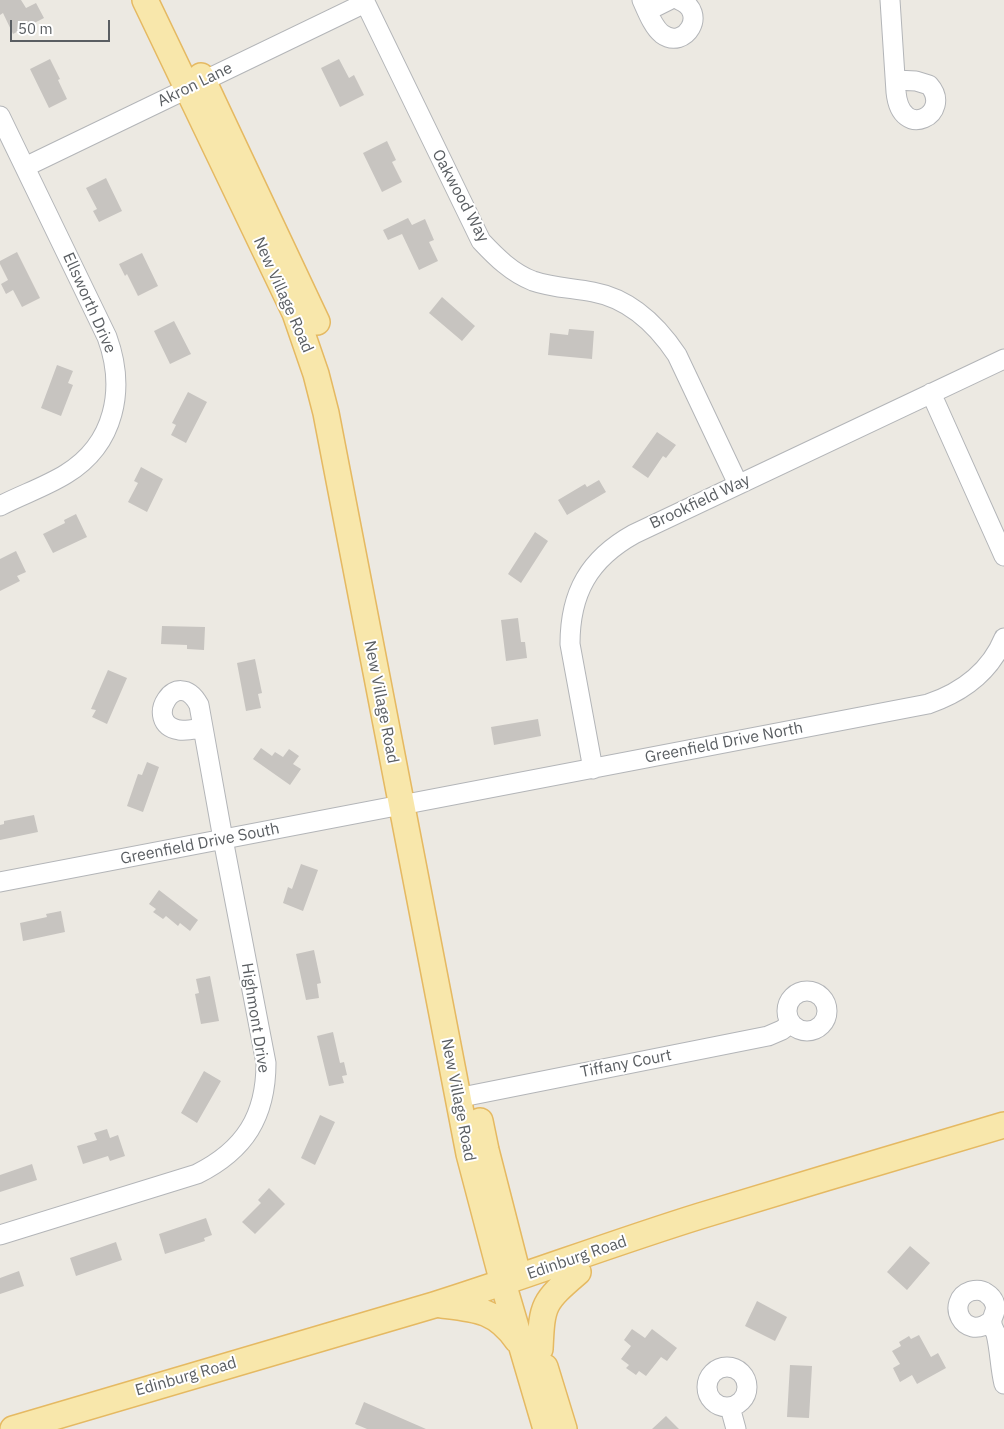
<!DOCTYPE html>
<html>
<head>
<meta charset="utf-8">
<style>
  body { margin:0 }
  #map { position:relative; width:1004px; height:1429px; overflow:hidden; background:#ece9e2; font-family:"IBM Plex Sans",sans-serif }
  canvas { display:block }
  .scale { position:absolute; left:10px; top:20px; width:100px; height:22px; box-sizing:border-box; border:2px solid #5a5e62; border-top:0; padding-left:6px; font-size:15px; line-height:18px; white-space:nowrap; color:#5a5e62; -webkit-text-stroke:4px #fff; paint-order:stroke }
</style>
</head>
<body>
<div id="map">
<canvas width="1004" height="1429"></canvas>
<div class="scale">50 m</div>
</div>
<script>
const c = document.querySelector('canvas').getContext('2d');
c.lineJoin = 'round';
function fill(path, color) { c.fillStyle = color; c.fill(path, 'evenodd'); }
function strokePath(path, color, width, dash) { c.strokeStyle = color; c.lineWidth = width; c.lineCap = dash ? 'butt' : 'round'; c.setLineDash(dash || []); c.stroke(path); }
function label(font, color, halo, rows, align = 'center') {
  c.font = font + ' "IBM Plex Sans",sans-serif'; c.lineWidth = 4; c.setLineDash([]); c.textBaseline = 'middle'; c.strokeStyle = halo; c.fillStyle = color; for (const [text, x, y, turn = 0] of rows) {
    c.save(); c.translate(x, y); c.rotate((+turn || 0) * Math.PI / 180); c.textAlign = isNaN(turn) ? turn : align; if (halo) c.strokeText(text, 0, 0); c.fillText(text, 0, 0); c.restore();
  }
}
const building = new Path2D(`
  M0,0H21L26,8L36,3L44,18L13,34L3,13L0,15Z
  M50,59L60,79L58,80L67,99L49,108L30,69Z
  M339,59L349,78L354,75L364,95L340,107L321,68Z
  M387,141L396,160L392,162L402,182L382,192L363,153Z
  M106,178L122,211L99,222L93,211L97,209L86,188Z
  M408,218L412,225L425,219L434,240L429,242L438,261L419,270L402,234L388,240L383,230Z
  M17,252L40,298L22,307L13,290L6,294L1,284L8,280L0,264V261Z
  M142,253L158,286L138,296L127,274L125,276L119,264Z
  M442,297L475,326L462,341L429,313Z
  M174,321L191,354L170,364L154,331Z
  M569,329L594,331L592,359L548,355L550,333L568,335Z
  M57,365L73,371L68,383L73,385L61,416L41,408Z
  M188,392L207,402L186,443L171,435L176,425L172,423Z
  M657,432L676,445L666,458L663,456L648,478L632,467Z
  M141,467L163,479L147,512L128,502L138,483L134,481Z
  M599,480L606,492L567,515L558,500L585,484L587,487Z
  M76,514L87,537L53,553L43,534L65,523L64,520Z
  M535,532L548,541L521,583L508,574Z
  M16,551L26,572L17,576L20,581L0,591V559Z
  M518,618L521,642H525L527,658L506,661L501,620Z
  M162,626L205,627L204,650L187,649V645L161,644Z
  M255,659L262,693L258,694L261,708L246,711L237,663Z
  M108,670L127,678L107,724L92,717L96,710L91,709Z
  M538,719L541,736L494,745L491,727Z
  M261,748L272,756L275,752L283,757L289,749L299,756L293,764L301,769L290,785L253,759Z
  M147,762L159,767L143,812L127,806L138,774L142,775Z
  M34,815L38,832L0,840V825L4,824V821Z
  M301,864L318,870L303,911L283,903L288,887L292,889Z
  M159,890L198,920L190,931L180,923L178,926L166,916L163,919L153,912L156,909L149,904Z
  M61,911L65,932L23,941L20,923L47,917L46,914Z
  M314,950L321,983L317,984L319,998L306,1000L296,954Z
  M210,976L219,1021L201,1024L195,994L199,993L196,979Z
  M333,1032L340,1063L344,1062L347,1075L342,1076L344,1083L329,1086L317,1036Z
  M204,1071L221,1081L197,1123L181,1113Z
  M320,1115L335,1122L315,1165L301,1158Z
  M107,1129L110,1138L118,1135L125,1156L110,1161L108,1156L83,1164L77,1146L97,1140L94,1133Z
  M32,1164L37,1180L0,1192V1175Z
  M269,1188L285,1204L255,1234L242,1222L261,1203L258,1200Z
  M206,1218L212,1235L204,1238L205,1241L165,1254L159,1234Z
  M116,1242L122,1260L76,1276L70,1258Z
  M910,1246L930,1263L907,1290L887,1272Z
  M19,1271L24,1286L0,1294V1278Z
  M757,1301L787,1317L775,1341L745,1326Z
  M632,1329L645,1338L652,1329L677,1348L667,1361L661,1357L646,1376L639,1371L636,1375L626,1368L629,1365L621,1359L631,1346L624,1340Z
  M919,1335L931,1357L938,1353L946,1368L917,1384L912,1375L900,1382L893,1368L900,1364L892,1351L901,1346L899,1342L909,1336L911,1339Z
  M790,1365L812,1366L809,1418L787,1417Z
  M364,1402L426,1429H367L355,1424Z
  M666,1416L679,1429H652Z`);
const minor = new Path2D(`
  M364,0L481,241C496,257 512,273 533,281C553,288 573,288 593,292C631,299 657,325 677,355L738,484
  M642,0C647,11 653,27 662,34C685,51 709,12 679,0
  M890,0L896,92C901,143 954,113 929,85L916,81L896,80
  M647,11L669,0
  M0,116L107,337C126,389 115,444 66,474C45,487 21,495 0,506
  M25,167L365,3
  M931,393L1004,556
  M593,769L570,644C570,593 589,559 634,534L1004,359
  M0,882L928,704C963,692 990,672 1004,638
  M787 1011a20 20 0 1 1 40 0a20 20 0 1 1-40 0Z
  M457,1098L768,1036L782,1030L791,1023
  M0,1235L197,1174C245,1150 266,1116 266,1063L223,839L199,705C177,664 141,723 179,730C187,731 195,729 202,728
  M991,1321C963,1343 944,1300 971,1291C976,1290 982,1290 986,1293C991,1296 994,1300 995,1305C997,1312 991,1317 992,1323C992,1327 995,1331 996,1334C1000,1350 1000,1368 1004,1384
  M707 1387a20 20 0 1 1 40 0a20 20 0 1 1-40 0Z
  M730,1407L736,1429`);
const major = new Path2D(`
  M145,0L295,313L316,374L326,413L469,1154L503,1283L546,1429
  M201,76L317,322
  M480,1121L486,1150L517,1271
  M442,1305C476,1309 496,1310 517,1340
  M540,1349C542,1304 543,1302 578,1272
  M545,1367L564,1429
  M13,1429L434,1305C523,1277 610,1244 700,1216C801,1185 903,1155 1004,1125`);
const streetNames = [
  ["Akron Lane",195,85,-26],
  ["Oakwood Way",460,196,62],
  ["New Village Road",283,295,66],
  ["Ellsworth Drive",89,303,66],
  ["Brookfield Way",700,502,-25],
  ["New Village Road",381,702,79],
  ["Greenfield Drive North",724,743,-11],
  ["Greenfield Drive South",200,844,-11],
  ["Highmont Drive",255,1018,81],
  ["Tiffany Court",626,1064,-11],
  ["New Village Road",458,1100,79],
  ["Edinburg Road",577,1258,-19],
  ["Edinburg Road",186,1377,-16]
];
fill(building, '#c7c4c0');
strokePath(minor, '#b3b5b8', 21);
strokePath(major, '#e5b962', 28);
strokePath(minor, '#fff', 19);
strokePath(major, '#f8e7ab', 25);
label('16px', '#5a5e62', '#fff', streetNames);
</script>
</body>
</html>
